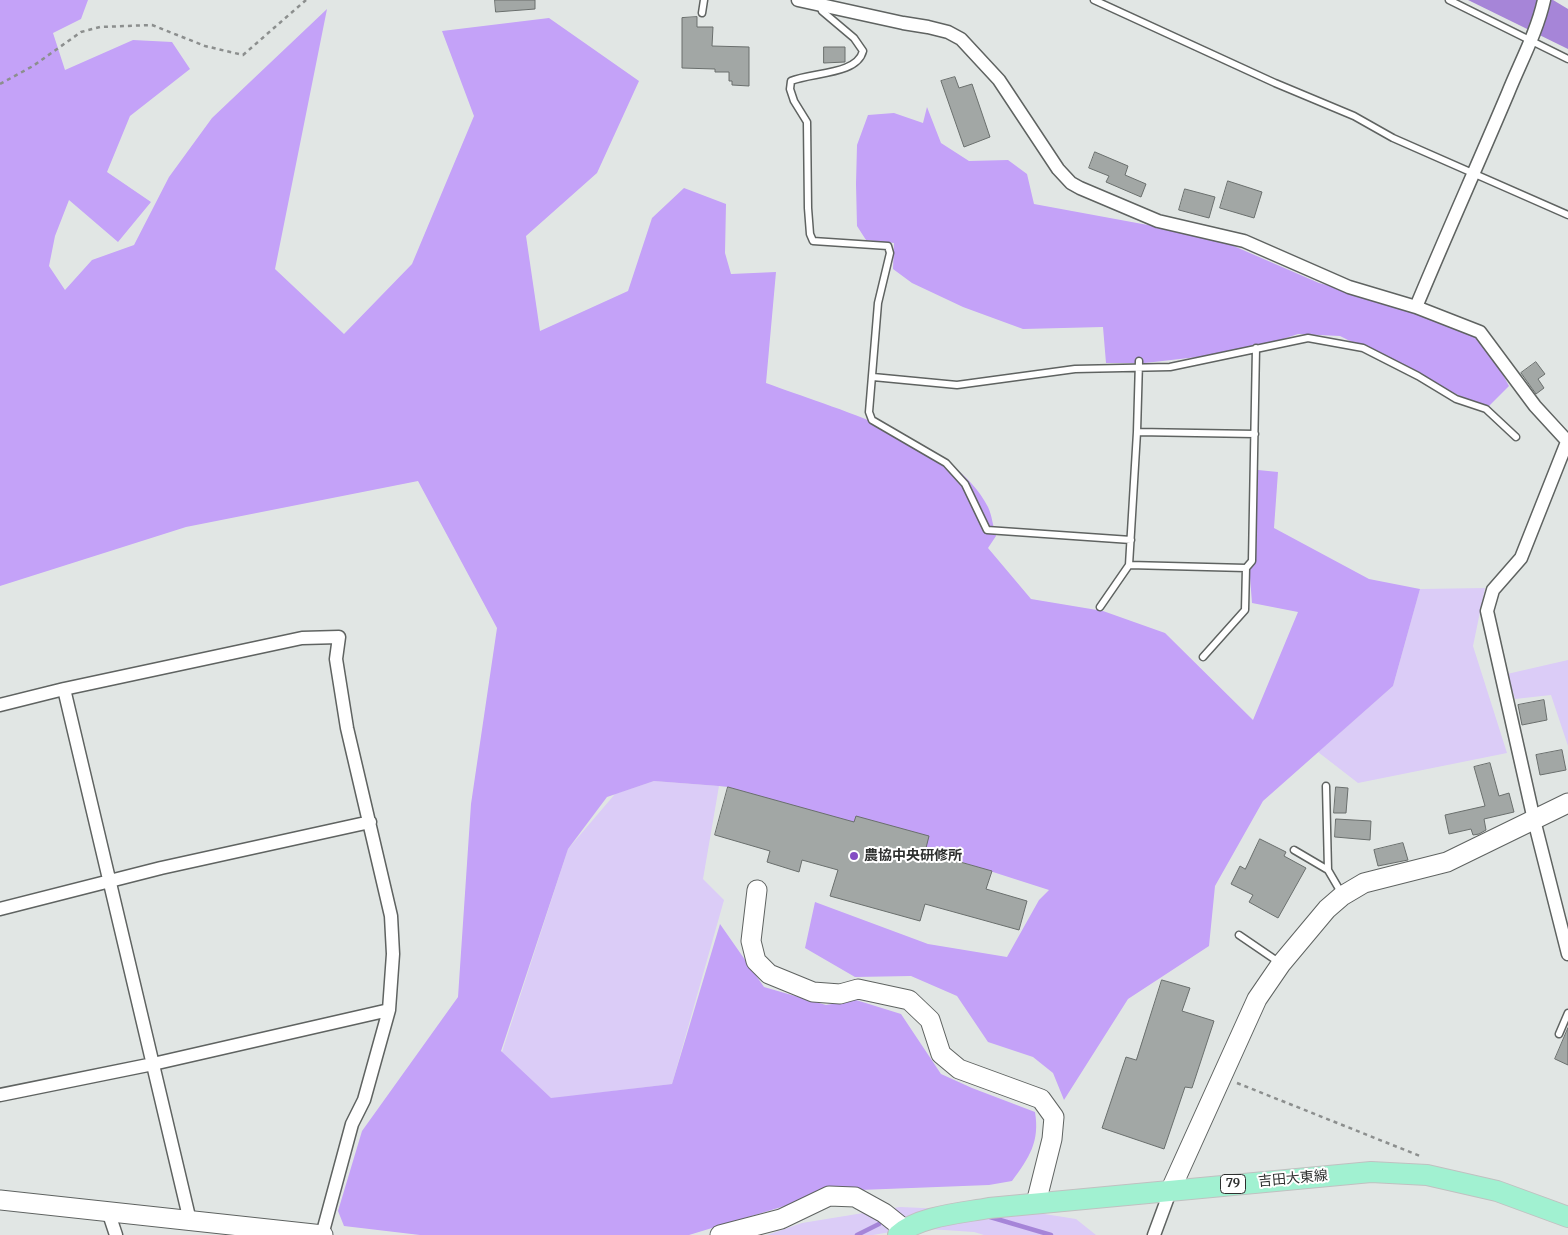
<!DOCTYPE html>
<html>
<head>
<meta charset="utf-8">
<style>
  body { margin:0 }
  canvas { display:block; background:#e1e6e4 }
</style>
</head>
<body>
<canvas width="1568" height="1235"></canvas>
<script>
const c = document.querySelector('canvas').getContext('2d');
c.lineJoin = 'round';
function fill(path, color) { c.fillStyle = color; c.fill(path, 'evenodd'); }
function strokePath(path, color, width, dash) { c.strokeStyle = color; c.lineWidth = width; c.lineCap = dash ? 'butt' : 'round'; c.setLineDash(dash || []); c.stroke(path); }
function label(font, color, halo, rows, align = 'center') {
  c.font = font + ' Merriweather,"Noto Sans JP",serif'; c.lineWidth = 4; c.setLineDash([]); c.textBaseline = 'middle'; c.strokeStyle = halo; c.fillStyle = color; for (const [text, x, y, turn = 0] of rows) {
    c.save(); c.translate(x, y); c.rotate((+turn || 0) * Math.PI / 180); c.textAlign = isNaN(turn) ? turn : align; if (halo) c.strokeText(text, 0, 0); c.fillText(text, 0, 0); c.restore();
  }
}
const green = new Path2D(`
  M1485,588L1473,646L1507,753L1358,783L1318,752L1393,686L1420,589Z
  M1568,660V746L1551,695L1515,699L1507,674Z
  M654,781L719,786L703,879L724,900L672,1084L539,1100L502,1052L568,849L615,794Z
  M900,1207L1038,1213L1076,1219L1096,1235H984L974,1232L914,1228L873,1235H767L802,1223Z`);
const forest = new Path2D(`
  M0,0H88L81,19L53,33L65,70L133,40L172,42L190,69L130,116L107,172L151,202L118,242L69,200L55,236L49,266L65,290L92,260L134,245L169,177L212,118L327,9L275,269L344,334L412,264L474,116L442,31L549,18L639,81L597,173L526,236L540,331L628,291L652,218L684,188L726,204L725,253L731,274L776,272L766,383C832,408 955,440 988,507C992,515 993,527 996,536L988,548L1031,599L1103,611L1165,633L1253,720L1298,612L1252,603L1249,564H1254L1258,470L1278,472L1274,528L1369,579L1420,589L1393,686L1263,801L1215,886L1209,946L1128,999L1064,1100L1053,1073L1033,1057L988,1042L957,996L911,976L855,977L805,948L815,902L928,944L1007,957L1039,900L1049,890L728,787L719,786L654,781L607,797L568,849L501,1051L551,1098L672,1084L720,924L764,987L826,1005L856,1000L901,1014L941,1074L972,1088L1035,1112C1040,1142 1029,1158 1012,1181L989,1185L834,1191L689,1235H420L344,1226L338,1211L362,1131L458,997L471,804L497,628L418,481L186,527L0,586Z
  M927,107L941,143L969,161L1008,160L1027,174L1034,204L1213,237L1319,283L1364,295L1473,329L1494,358L1509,386L1486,409L1340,336L1298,334L1262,346L1232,353L1145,363H1106L1103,327L1023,329L963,307L912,283L893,269L894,243L866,240L857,226L856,184L857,145L868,115L894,113L923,123Z`);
const water = new Path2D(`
  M1468,0H1553L1568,9V49Z`);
const stream = new Path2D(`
  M990,1217L1051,1235
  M857,1235L879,1224`);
const building = new Path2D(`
  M495,0H535V9L496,12Z
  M697,17V27H713L712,46L749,47V86L732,85V81H729V72H715V69L682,68V18Z
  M824,47H845V62L824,63Z
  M955,77L959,88L972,84L990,137L964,147L941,81Z
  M1095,152L1128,166L1125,175L1146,184L1141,197L1106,182L1109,176L1089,168Z
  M1228,181L1262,192L1254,218L1220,208Z
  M1185,189L1215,197L1209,218L1179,210Z
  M1536,362L1545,374L1538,379L1544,388L1536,394L1521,373Z
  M1544,700L1547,720L1522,725L1518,705Z
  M1562,750L1566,770L1540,775L1536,755Z
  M1490,763L1499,796L1509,793L1514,812L1484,819L1486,830L1479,834L1473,835L1471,829L1449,834L1445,815L1485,806L1474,767Z
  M728,787L854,822L856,816L929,836L925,852L992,871L986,889L1027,901L1019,930L925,904L920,921L830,896L838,870L802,860L799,872L767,862L770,851L715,835Z
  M1336,787L1348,788L1346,813H1334Z
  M1336,819L1371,821L1370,840L1335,837Z
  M1260,839L1286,852L1284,856L1306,868L1278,918L1249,902L1253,895L1231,884L1240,866L1245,869Z
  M1403,843L1408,860L1378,866L1374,850Z
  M1162,980L1190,988L1182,1011L1214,1021L1192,1088L1185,1087L1164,1149L1102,1128L1126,1057L1136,1060Z
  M1568,1028V1065L1555,1059Z`);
const path = new Path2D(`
  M0,84L33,66L81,32L100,27L152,25L205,46L243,55L306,0
  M1237,1083L1420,1156`);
const lane = new Path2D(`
  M1094,0L1275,83L1354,116L1393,138L1568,215
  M1449,0L1568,59
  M820,5L822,11L854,38L863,51C857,75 812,72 791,81L790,89L794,101L807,122L808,208L810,234L813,241L888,246L890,253L878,303L869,412L872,420L946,463L965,484L987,530L1131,540
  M702,13L704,0
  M1139,361L1137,432L1255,434
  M873,377L957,385L1075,369L1170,367L1308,338L1363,348L1418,376L1456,399L1486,409L1516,437
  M1137,432L1129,565L1246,568
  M1100,607L1129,565
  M1203,657L1245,610L1246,568L1252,561L1256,348
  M1326,786L1328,870
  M1294,850L1328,870L1342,894
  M1239,935L1280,963
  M1559,1034L1568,1013`);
const street = new Path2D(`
  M798,0L903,23L928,27L948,32L961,39L999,80L1058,169L1071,183L1080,188L1158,221L1244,241L1349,287L1416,307L1480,332L1535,406L1568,442
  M1416,307C1446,235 1478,164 1508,93C1520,63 1537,32 1544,0
  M1567,442L1521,558L1493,590L1487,611L1534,820L1568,954
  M64,689L190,1221
  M0,705L64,689L302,638L339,637L336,659L347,728L391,916L393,954L389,1010L364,1100L352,1124L322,1235
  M0,909L161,868L370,822
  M0,1095L153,1064L389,1010
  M108,1211L116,1235
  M1154,1235L1171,1189`);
const secondary = new Path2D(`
  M757,890L751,941L756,961L769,974L813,992L840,994L858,989L909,1000L930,1020L941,1054L959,1069L1041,1099L1054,1117L1052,1139L1036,1203
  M1171,1189L1257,999L1281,964L1327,909L1342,896L1364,883L1447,862L1568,803
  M0,1200L323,1235
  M720,1235L781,1219L829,1196L855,1197L884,1213L904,1229`);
const primary = new Path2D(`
  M898,1235C918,1216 962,1213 989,1208L1371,1172L1427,1175L1497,1191L1568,1217`);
const markers = [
  [854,856,5,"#834cc3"]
];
const shields = [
  [1233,1184,25]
];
const shieldNames = [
  ["79",1233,1184]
];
const poiNames = [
  ["農協中央研修所",864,856]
];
const streetNames = [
  ["吉田大東線",1293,1179,-5]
];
fill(green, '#dbccf7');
fill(forest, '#c4a2f8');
fill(water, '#a685d8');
strokePath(stream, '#a685d8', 4.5);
fill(building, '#a2a7a5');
strokePath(building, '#6a6f6d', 1);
strokePath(lane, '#5f6361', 9);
strokePath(street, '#5f6361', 15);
strokePath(secondary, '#5f6361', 21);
strokePath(primary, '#c0c1c1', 22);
strokePath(path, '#8c8f8e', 2.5, [4, 4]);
strokePath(lane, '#fff', 6);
strokePath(street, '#fff', 12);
strokePath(secondary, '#fff', 19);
strokePath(primary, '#a1f1d1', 20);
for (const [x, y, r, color] of markers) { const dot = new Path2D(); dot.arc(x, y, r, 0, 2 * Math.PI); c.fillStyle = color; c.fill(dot); strokePath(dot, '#fff', 2); }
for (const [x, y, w] of shields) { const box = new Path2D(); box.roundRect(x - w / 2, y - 9.5, w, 19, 4); c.fillStyle = '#fff'; c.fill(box); strokePath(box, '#2e302f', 1); }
label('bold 12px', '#2e302f', null, shieldNames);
label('bold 14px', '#2e302f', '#fff', poiNames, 'left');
label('14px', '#2e302f', '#fff', streetNames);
</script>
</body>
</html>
